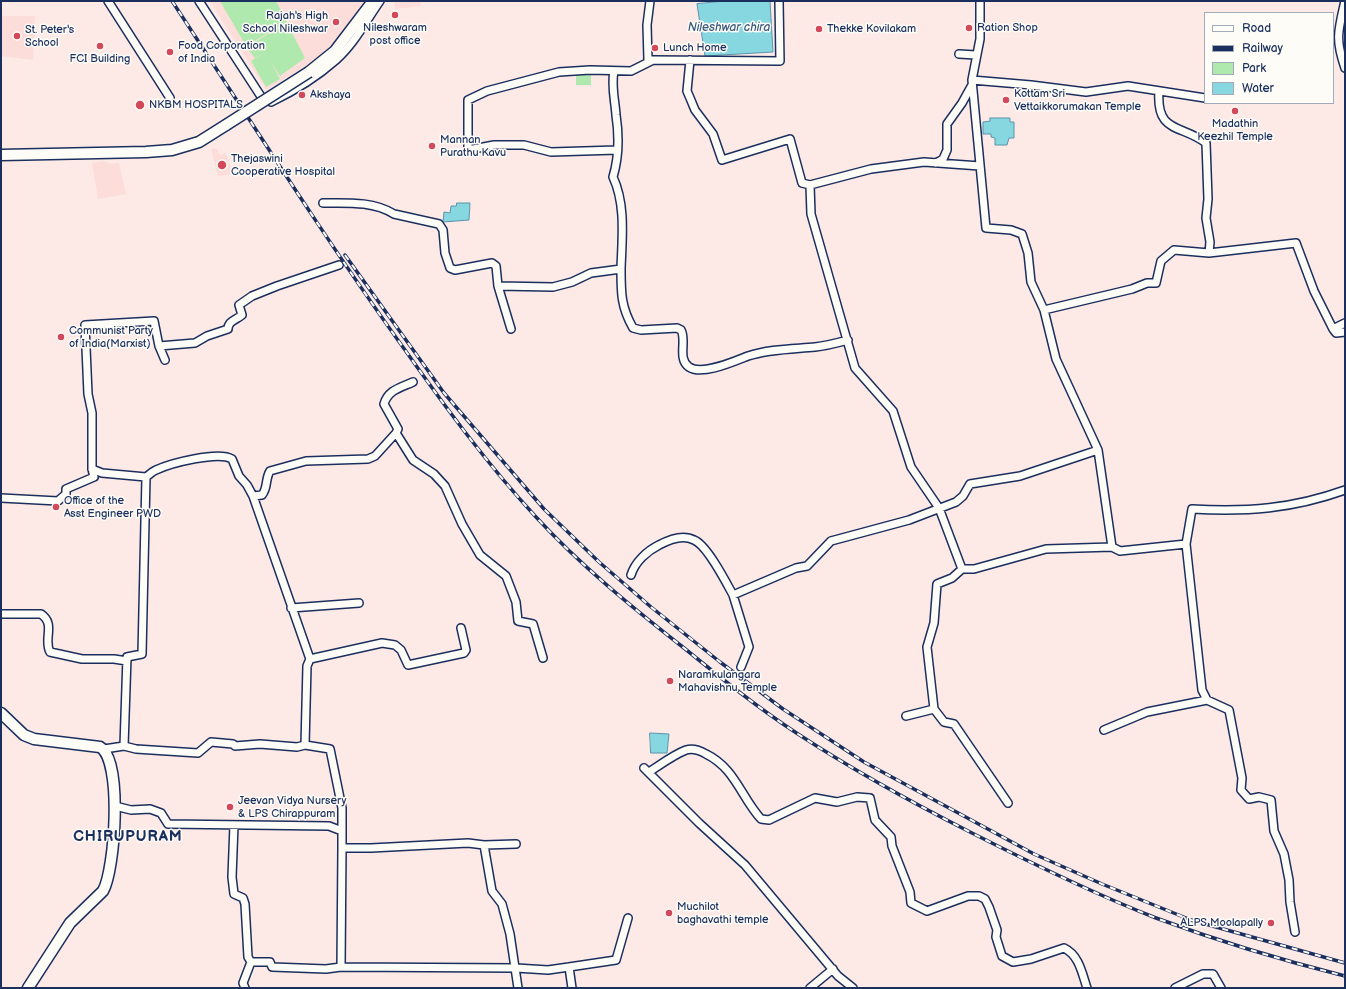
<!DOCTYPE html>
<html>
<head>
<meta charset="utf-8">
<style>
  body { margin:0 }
  #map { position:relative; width:1346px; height:989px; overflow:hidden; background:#fdeae6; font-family:"Balsamiq Sans",sans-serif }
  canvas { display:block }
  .frame { position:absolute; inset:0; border:2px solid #1b2f5e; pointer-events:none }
  .legend { position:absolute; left:1204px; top:12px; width:130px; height:92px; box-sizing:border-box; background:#fdfcf7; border:1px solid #a3aaba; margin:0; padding:5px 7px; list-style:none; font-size:12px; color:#1b2f5e }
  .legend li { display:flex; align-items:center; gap:8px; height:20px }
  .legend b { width:20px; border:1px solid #a3aaba }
</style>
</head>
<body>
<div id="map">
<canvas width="1346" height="989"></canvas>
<div class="frame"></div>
<ul class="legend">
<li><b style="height:5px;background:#fdfcf7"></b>Road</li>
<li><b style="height:5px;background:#1b2f5e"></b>Railway</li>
<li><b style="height:11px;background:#afe9ae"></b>Park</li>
<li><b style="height:11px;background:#86d7e0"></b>Water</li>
</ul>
</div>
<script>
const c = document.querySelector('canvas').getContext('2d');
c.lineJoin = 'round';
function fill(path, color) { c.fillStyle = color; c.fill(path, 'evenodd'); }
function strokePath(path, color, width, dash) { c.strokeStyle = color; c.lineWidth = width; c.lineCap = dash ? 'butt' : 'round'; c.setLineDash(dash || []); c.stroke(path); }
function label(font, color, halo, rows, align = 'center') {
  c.font = font + ' "Balsamiq Sans",sans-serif'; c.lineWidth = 3; c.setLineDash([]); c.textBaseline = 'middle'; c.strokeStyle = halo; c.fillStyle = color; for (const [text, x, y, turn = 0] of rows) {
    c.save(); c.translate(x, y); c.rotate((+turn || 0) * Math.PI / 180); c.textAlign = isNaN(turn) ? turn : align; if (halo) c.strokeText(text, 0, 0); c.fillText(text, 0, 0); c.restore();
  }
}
const built = new Path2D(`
  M210,1H364L336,40L316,60L266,90Z
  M394,1H420L421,6L395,9Z
  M1,16H35L33,60L1,56Z
  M216,148L220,155L226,153L233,174L218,176L211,149Z
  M104,161L112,164L119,163L126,194L98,199L92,163Z`);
const green = new Path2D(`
  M220,1H276L287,22L246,46Z
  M287,23L305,58L280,76L271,62L280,79L266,87L251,61L264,53L255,58L246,47Z
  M576,68H591V85H576Z`);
const water = new Path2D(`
  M726,1H770L773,52L705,56L697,4Z
  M990,118H1010V122H1014V138H1009L1007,145H995V138L991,137V134H983V122L990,121Z
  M457,203H470L469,220L443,222L444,212L450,213L451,206H456Z
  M650,733L669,734L667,753H651Z`);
const street = new Path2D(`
  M108,1L170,98
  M199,1L262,98L271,102C292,92 318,76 336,60C354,44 366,21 380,1
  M650,1L647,25L648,60H653
  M1345,1C1338,31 1335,39 1345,68
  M959,54L976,55
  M690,60L687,91L690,98L695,110L713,134L722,160L790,139L802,183L810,185L871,169L924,162L980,166
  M972,80L1031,85L1086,92L1128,86L1205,98
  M1159,91C1156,134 1181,124 1206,143L1208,199L1206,218L1210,242L1209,253
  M617,150L551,152L524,145H494L468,150V100L487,91L559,72L590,70L631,71L653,60L780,61L779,1
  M936,163L943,159L947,150V124L962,103L972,85
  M810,185L811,214L855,368L893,411L911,467L939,508L962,569L952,578L937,584L934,623L927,647L934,709L944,722L954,724L1008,803
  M323,203C347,203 373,201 394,214L439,224L443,230L445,253L450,268L455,270L492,263L496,266L498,286L553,287L572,282L591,273L621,269C622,238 626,205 613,177C619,157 619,135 616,115C615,100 611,86 614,71
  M621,269C621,293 621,307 633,328L641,330L677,328L681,330C687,340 677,359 689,367C702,376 735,361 748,356C769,349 793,349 815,347C826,346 837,343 848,340
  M498,286L511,329
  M1044,310L1132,289L1147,283H1156L1161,261L1174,250L1209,253L1296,243L1314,291L1333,329L1345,323
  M1333,329L1336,333L1345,332
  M159,346L195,343L207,336L228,329C228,321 236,320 242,315L239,305L252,296L277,286L339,265
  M396,433L413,460L434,474L445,486L462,524L480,555L506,576L516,602L518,621L533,624L543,658
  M1098,450L1112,547L1120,551L1186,544L1202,690L1207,700L1229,710L1242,778L1241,790L1249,799L1259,797L1271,800L1274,831L1284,854L1289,880L1290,902L1295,932
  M92,469L102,473L146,477C149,475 153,471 156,470C171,463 218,451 232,459L239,476L247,485L253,496L310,659
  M253,496L262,495C268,488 265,479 270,471L306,461L368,459L375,456L396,433L398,429L384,404C388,390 400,388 413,382
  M1,498L58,501L66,494V489L94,477L92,469V413L88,394L85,325L154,321L159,346L165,360
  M1186,544L1192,509C1247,512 1292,509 1345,490
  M962,569H974L1046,549L1112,547
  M631,575C635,562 647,551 659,545C670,539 683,534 694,540C707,545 726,582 733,595
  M291,608L359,603
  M1,614H41C56,624 43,639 50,652L82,659H114L127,661
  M741,667L749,647L733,595L796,568L807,566L831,541L909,520L956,502L963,496L970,484L1020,476L1098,450L1056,359L1044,310L1031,282L1028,253L1022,234L1011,230L986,228L972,80L980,39V1
  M906,716L934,709
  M1104,730L1147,712L1207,700
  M305,745L330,749L342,808V831
  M124,746L136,749L198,753L211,742L233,744L235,746L260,744L297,747L305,745L307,666L310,659L382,643L395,645L401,650L408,665L464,653L466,650L461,628
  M104,749L124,746L127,657L142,654L146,477
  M644,768L699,823L745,865L838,976L853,988
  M649,772C660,765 673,755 686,750C693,748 699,750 706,754C735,768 741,797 761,819L769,820L815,798L837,802L857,797L870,798L875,820L891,837L892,846L910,892L911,903L927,911L968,896H979L985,899L989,907L997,930L996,937L1002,956L1013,962L1031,959L1064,948C1079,955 1082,973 1087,988
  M115,806L131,810L150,809L161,813L168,824L329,826L342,831V848H371L468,843L484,845L492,891L502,904L510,934L518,988
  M234,825L232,877L234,894L243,898L245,904L248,957L251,962H270L272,967L326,969L341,967L342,848
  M484,845L516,844
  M341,967L516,968L548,970L569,967
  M245,988L243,983L251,962
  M572,988L569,967L616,960L628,918
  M810,988L833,969
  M1175,988L1203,974H1213L1221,988`);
const secondary = new Path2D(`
  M309,72L335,51L373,1
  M1,155L146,152L172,150L199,142L226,125
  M1,713L24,735L34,739L100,747C123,760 115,870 103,891L70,923L28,988`);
const rail = new Path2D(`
  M172,1C249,118 323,236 405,350C446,408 488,465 536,517C581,566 633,608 684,648C721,678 758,708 798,734C853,770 911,802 970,832C1031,863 1092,893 1156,918C1218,941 1281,960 1345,976
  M345,255L444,393L544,509L599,562L651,607L720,662L783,709L864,762L1034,854L1102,884L1191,920L1345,963`);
const secondaryBridge = new Path2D(`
  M226,125L309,72`);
const markers = [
  [395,15,4,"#d1495b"],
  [336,22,4,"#d1495b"],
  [969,28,4,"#d1495b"],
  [819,29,4,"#d1495b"],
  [17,36,4,"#d1495b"],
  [100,46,4,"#d1495b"],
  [655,48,4,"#d1495b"],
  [170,52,4,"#d1495b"],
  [302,95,4,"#d1495b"],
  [1006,100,4,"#d1495b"],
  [140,105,5,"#d1495b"],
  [1235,111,4,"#d1495b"],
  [432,146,4,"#d1495b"],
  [222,165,5,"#d1495b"],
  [61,337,4,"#d1495b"],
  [56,507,4,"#d1495b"],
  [670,681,4,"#d1495b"],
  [230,807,4,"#d1495b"],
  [669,913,4,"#d1495b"],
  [1271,923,4,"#d1495b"]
];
const poiNames = [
  ["Rajah's High",328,16,"right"],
  ["School Nileshwar",328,29,"right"],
  ["Nileshwaram",395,28,"center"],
  ["post office",395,41,"center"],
  ["Ration Shop",977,28],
  ["Thekke Kovilakam",827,29],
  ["St. Peter's",25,30],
  ["School",25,43],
  ["Food Corporation",178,46],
  ["of India",178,59],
  ["Lunch Home",663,48],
  ["FCI Building",100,59,"center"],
  ["Kottam Sri",1014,94],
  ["Vettaikkorumakan Temple",1014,107],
  ["Akshaya",310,95],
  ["NKBM HOSPITALS",149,105],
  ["Madathin",1235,124,"center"],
  ["Keezhil Temple",1235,137,"center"],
  ["Mannan",440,140],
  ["Purathu Kavu",440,153],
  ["Thejaswini",231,159],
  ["Cooperative Hospital",231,172],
  ["Communist Party",69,331],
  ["of India(Marxist)",69,344],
  ["Office of the",64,501],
  ["Asst Engineer PWD",64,514],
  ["Naramkulangara",678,675],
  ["Mahavishnu Temple",678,688],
  ["Jeevan Vidya Nursery",238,801],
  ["& LPS Chirappuram",238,814],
  ["Muchilot",677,907],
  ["baghavathi temple",677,920],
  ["ALPS Moolapally",1263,923,"right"]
];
const waterNames = [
  ["Nileshwar chira",729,28]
];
const districtNames = [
  ["CHIRUPURAM",128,837]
];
fill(built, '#fdddda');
fill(green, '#afe9ae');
fill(water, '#86d7e0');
strokePath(water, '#5b94ac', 1);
strokePath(street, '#1b2f5e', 10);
strokePath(secondary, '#1b2f5e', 13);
strokePath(street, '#fdfcf7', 7);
strokePath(secondary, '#fdfcf7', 10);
strokePath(rail, '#1b2f5e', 3.5);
strokePath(rail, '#fdfcf7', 2, [6]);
strokePath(secondaryBridge, '#1b2f5e', 13, []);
strokePath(secondaryBridge, '#fdfcf7', 10);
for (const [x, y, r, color] of markers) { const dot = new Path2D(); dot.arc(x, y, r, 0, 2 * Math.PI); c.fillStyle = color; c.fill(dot); strokePath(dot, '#fdfcf7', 1.5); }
label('11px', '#1b2f5e', '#fdfcf7', poiNames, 'left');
label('italic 12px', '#36597e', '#fdfcf7', waterNames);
c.letterSpacing = '1px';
label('bold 15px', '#1b2f5e', '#fdfcf7', districtNames);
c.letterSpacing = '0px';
</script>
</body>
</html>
